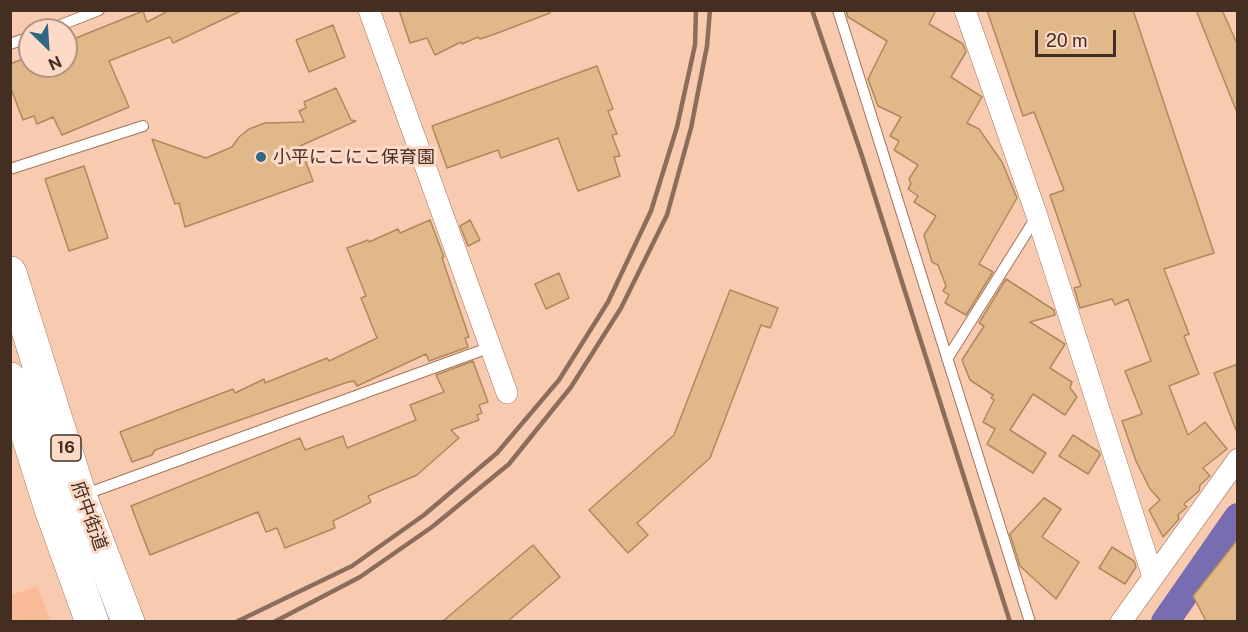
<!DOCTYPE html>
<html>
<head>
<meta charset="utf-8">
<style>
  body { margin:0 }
  #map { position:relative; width:1248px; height:632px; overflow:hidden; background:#f8cbb1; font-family:"Public Sans",sans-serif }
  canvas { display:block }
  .frame { position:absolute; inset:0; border:12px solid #442e22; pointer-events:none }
  .north { position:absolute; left:18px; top:18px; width:60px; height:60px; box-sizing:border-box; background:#fddac8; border:2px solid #b39586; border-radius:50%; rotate:155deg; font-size:16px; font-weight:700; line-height:24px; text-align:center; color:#442e22 }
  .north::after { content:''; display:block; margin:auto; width:21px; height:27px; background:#306882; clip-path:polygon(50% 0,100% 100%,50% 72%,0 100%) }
  .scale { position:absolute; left:1035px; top:30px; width:81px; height:27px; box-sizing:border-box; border:3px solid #442e22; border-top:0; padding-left:8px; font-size:18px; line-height:21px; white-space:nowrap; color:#442e22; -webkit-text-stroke:4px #fddac8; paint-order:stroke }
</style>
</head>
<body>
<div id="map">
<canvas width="1248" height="632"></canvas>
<div class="frame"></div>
<div class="north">N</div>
<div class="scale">20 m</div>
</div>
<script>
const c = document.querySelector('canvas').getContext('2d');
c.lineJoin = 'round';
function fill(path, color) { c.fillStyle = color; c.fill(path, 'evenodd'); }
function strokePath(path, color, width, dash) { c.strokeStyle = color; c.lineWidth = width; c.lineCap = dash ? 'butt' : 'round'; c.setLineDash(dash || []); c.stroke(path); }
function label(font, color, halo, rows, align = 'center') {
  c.font = font + ' "Public Sans","Noto Sans JP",sans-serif'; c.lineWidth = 6; c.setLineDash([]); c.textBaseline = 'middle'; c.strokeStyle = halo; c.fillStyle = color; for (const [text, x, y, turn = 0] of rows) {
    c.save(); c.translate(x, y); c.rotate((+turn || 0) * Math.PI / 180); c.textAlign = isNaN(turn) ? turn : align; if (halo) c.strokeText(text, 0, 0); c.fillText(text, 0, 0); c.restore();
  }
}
const built = new Path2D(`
  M37,586L51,621H11V595Z`);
const canal = new Path2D(`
  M1165,622L1238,517`);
const building = new Path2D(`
  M170,10H243L173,43L170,37L109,61L129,107L62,135L53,117L37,124L34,116L23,120L10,86V64L30,56V66H66V42L143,11L147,22Z
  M399,10H551V11L550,13L495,34L480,39L478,37L462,44L461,42L435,55L427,38L410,43Z
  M846,10H936L929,24L963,44L966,52L951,77L982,97L967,123L979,129L1002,162L1017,198L979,264L993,272L966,315L945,303L949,295L943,291L946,286L938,265L932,262L924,235L936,216L914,202L918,196L908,189L911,184L909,179L918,165L894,150L899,141L890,136L901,117L878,106L868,79L887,41L848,17Z
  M987,10H1133L1214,253L1164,269L1189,334L1184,336L1199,374L1169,386L1188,435L1205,422L1227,449L1203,468L1210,476L1200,485L1199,491L1184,504L1187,507L1178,515L1179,519L1163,537L1149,510L1160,500L1150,489L1136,461L1122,421L1142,414L1125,371L1151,361L1128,299L1115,305L1112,299L1080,308L1074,288L1081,286L1050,195L1064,190L1034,112L1023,116Z
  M1196,10H1222L1238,46V115Z
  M333,25L345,57L309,72L296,40Z
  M597,66L613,109L608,111L617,134L612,135L620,156L614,157L620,176L578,191L558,138L501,158L498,150L447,168L432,126Z
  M336,88L351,120L356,121L300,146L313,181L185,227L179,203L175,204L152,139L206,158L232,147L239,137L249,129L265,123L304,122L299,111L306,108L304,102Z
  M84,166L108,238L69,251L45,179Z
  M430,220L444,257L442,258L469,337L465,338L468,347L429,361L426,354L357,386L354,381L348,382L155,450L152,455L132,462L120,432L233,389L235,393L264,379L265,383L327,358L329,361L377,338L361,298L366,296L347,248L368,240L369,242L398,229L400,233Z
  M470,220L480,240L468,246L460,226Z
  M559,273L569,298L546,309L535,284Z
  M1006,279L1054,310L1055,315L1030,322L1065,344L1050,368L1072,382L1070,388L1077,397L1065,415L1033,394L1010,430L1046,453L1033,473L987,444L995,429L983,422L994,400L991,398L993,395L970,380L962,360L984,326L979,323Z
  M730,290L778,308L770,328L761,325L710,458L637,523L648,535L628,553L589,510L674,435Z
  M473,361L488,402L479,405L482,413L477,415L479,420L451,430L459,438L417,475L368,496L371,502L333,521L335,528L285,548L277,528L266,532L258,512L150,555L131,506L300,438L305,450L343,436L347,448L416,420L410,405L444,392L436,375Z
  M1238,364V429L1236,430L1214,373Z
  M1073,435L1099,452L1100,455L1088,474L1059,456Z
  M1044,498L1061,509L1042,537L1079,562L1056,599L1020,566L1010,534Z
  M1238,539V621H1206L1193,596Z
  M533,545L560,577L508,621H443Z
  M1112,547L1134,561L1136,567L1125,584L1099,568Z`);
const lane = new Path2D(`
  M838,10L1030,622
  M48,30L99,10
  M10,44L30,37
  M10,169L143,126
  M947,359L1037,216
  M83,495L491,347`);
const street = new Path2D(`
  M369,10L507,393
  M965,10L1037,216L1153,577
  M1121,622L1238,459`);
const primary = new Path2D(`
  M10,273L80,496L128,622
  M10,379L51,509L92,622`);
const rail = new Path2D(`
  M812,10L862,156L1010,622
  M236,622L352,566L424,515L497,453L559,380L608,302L651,211L677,127L695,45L696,10
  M274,622L360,577L432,527L509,464L571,387L621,308L667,215L691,128L707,46L710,10`);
const markers = [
  [261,157,6,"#306882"]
];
const shields = [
  [66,448,30]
];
const shieldNames = [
  ["16",66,448]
];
const poiNames = [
  ["小平にこにこ保育園",273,157]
];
const streetNames = [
  ["府中街道",89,516,70]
];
fill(built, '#fabb98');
strokePath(canal, '#796db2', 28);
fill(building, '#e0b889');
strokePath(building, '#af895c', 1.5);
strokePath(lane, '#a57255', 12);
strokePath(street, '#a57255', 22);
strokePath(primary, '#a57255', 34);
strokePath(lane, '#fff', 10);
strokePath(street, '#fff', 21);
strokePath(primary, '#fff', 33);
strokePath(rail, '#8c6d5b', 4.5);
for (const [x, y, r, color] of markers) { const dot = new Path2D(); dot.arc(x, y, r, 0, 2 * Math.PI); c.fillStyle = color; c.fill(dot); strokePath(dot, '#fddac8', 2); }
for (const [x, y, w] of shields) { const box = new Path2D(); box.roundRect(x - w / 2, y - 13, w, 26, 4.5); c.fillStyle = '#fddac8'; c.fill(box); strokePath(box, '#442e22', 1.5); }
label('bold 16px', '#442e22', null, shieldNames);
label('18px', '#442e22', '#fddac8', poiNames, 'left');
label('18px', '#442e22', '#fddac8', streetNames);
</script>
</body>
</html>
